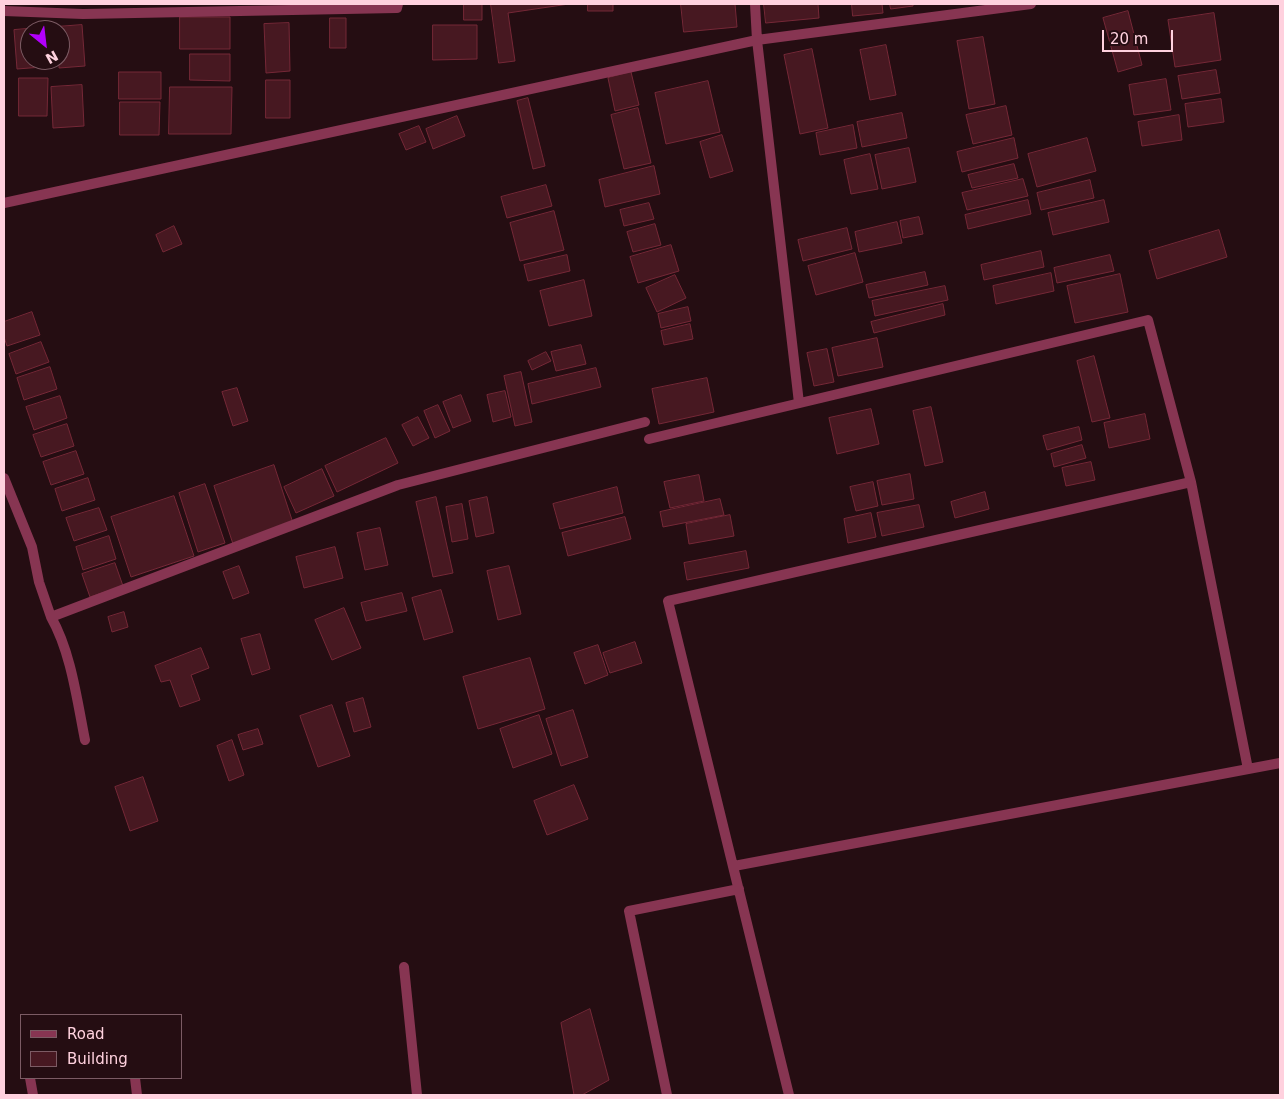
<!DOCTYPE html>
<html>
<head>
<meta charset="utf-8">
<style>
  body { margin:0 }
  #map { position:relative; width:1284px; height:1099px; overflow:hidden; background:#250d12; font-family:"DejaVu Sans",sans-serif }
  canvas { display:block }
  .frame { position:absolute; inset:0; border:5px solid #ffd1de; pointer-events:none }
  .legend { position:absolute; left:20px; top:1014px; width:162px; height:65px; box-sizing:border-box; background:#250d12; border:1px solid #7c5b64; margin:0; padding:6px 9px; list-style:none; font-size:15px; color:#ffd1de }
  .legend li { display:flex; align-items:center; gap:10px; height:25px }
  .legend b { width:25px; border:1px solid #7c5b64 }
  .north { position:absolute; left:20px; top:20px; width:50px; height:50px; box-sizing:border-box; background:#250d12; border:1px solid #7c5b64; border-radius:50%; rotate:151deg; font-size:14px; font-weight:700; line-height:20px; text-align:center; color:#ffd1de }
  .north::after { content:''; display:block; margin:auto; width:18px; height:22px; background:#b200fc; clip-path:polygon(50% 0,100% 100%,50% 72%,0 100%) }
  .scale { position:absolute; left:1102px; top:30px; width:71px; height:22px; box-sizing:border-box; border:2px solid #ffd1de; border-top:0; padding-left:6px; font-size:15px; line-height:18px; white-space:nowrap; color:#ffd1de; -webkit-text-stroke:4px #250d12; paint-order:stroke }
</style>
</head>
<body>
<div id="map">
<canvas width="1284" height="1099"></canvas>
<div class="frame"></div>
<ul class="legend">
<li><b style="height:6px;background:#873552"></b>Road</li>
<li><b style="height:14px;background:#471821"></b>Building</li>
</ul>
<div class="north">N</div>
<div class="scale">20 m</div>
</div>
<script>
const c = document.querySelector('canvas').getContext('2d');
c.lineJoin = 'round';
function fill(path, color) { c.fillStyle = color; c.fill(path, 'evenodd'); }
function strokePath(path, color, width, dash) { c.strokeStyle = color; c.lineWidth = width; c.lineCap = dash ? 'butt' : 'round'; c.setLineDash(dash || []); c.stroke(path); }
const building = new Path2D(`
  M464,4H482V20H464Z
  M491,4H569L508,13L515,61L499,63Z
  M588,4H613V11H588Z
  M681,4H735L737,27L684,32Z
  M764,4H818L819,18L766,23Z
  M852,4H882L883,13L853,16Z
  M890,4H913V6L891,9Z
  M1128,11L1142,65L1118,72L1103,18Z
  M1214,13L1221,60L1175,67L1168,20Z
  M180,17H230V49H180Z
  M330,18H346V48H330Z
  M289,23L290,71L266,73L264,24Z
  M82,25L85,66L59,68L60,30H56V27Z
  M433,25H477V59L433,60Z
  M51,27L52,30H30V60H54L55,66L17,69L14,30Z
  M983,37L995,104L969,109L957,41Z
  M886,45L896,95L870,100L860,50Z
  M812,49L828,128L800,134L784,55Z
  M190,54H230V81L190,80Z
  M1216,70L1220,93L1182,99L1178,76Z
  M119,72H161V99H119Z
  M631,72L639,105L615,111L608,78Z
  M19,78H48L47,116H19Z
  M1166,79L1171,110L1134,115L1129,85Z
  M266,80H290V118H266Z
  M708,81L720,132L666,144L655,93Z
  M82,85L84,126L53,128L51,87Z
  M170,87H232L231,134H169Z
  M528,98L545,166L533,169L517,101Z
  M1221,99L1224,122L1188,127L1185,104Z
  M120,102H160L159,135H120Z
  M1006,106L1012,135L973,144L966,115Z
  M638,108L651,163L624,169L611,115Z
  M902,113L907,138L862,147L857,122Z
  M1179,115L1182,140L1142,146L1138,122Z
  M457,116L465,136L433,149L426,129Z
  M853,125L857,148L820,155L816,133Z
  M419,126L426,142L406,150L399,134Z
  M722,135L733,171L710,178L700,142Z
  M1014,138L1018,158L962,172L957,152Z
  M1087,138L1096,171L1037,187L1028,154Z
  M909,148L916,182L882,189L875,155Z
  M870,154L878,189L851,194L844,160Z
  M1014,164L1018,178L972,188L968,175Z
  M654,166L660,194L605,207L599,180Z
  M1023,179L1028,196L967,210L962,193Z
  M1090,180L1094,198L1041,210L1037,193Z
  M546,185L552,206L507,218L501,197Z
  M1028,200L1031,214L968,229L965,215Z
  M1104,200L1109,222L1053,235L1048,213Z
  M649,203L654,219L624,226L620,210Z
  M554,211L564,250L520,261L510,223Z
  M919,217L923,234L903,238L900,221Z
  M897,222L902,243L859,252L855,232Z
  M655,224L661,245L633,252L627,232Z
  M174,226L182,244L163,252L156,235Z
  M847,228L852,249L803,261L798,240Z
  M1219,230L1227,257L1157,279L1149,251Z
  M671,245L679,271L638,283L630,257Z
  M1041,251L1044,267L984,280L981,265Z
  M855,253L863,282L816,295L808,266Z
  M567,255L570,271L528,281L524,265Z
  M1110,255L1114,271L1057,283L1054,268Z
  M925,272L928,285L869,298L866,285Z
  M1051,273L1054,291L996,304L993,286Z
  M1120,274L1128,312L1075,323L1067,286Z
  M675,275L686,298L657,312L646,288Z
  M584,280L592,316L549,326L540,291Z
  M945,286L948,300L875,316L872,301Z
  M943,304L945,315L874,333L871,322Z
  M688,307L691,321L661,328L658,314Z
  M32,312L40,335L7,346L4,337V322Z
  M690,324L693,339L664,345L661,331Z
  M877,338L883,367L838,376L832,348Z
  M41,342L49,362L16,374L9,354Z
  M581,345L586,364L556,371L551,352Z
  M827,349L834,382L814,386L807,353Z
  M546,352L551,361L532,370L528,361Z
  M1094,356L1110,418L1092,422L1077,361Z
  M50,367L57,389L24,400L17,378Z
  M596,368L601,387L532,404L528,384Z
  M521,372L532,422L515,426L504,376Z
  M707,378L714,412L659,424L652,389Z
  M237,388L248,421L233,426L222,392Z
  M505,391L511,417L493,422L487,395Z
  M461,395L471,421L453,428L443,402Z
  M60,396L67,418L34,430L26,407Z
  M438,405L450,431L435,438L424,411Z
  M931,407L943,462L925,466L913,411Z
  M871,409L879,444L837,454L829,418Z
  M1145,414L1150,439L1109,448L1104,423Z
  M418,417L429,438L413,446L402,425Z
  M67,424L74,446L41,457L33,435Z
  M1079,427L1082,440L1047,450L1043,436Z
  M386,438L398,463L337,492L325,466Z
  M1082,445L1086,458L1054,467L1051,454Z
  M76,451L84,474L51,485L43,462Z
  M1091,462L1095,480L1066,486L1062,468Z
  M274,465L293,523L233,544L214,486Z
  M322,469L334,496L296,513L284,487Z
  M910,474L914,499L882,505L877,481Z
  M699,475L704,501L670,508L664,482Z
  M88,478L95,500L62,511L55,489Z
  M873,482L878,506L856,511L850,487Z
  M205,484L225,543L198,552L179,493Z
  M617,487L623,513L560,529L553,504Z
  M985,492L989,509L955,518L951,502Z
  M174,496L194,556L131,577L111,517Z
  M436,497L453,573L433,577L416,502Z
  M487,497L494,533L476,537L469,501Z
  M720,499L724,515L663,527L660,512Z
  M462,504L468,539L452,542L446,507Z
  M919,505L924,527L882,536L877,513Z
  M99,508L107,530L74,541L66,518Z
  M871,513L876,537L848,543L844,519Z
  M730,515L734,536L689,544L686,524Z
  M625,517L631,539L568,556L562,533Z
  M380,528L388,565L365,570L357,533Z
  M109,536L116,559L83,570L76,547Z
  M335,547L343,578L304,588L296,557Z
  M746,551L749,568L687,580L684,563Z
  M115,563L123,586L90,597L82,574Z
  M239,566L249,593L233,599L223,572Z
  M509,566L521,614L498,620L487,571Z
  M441,590L453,632L424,640L412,598Z
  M402,593L407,611L366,621L361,603Z
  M344,608L361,648L332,660L315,620Z
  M124,612L128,627L112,632L108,617Z
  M260,634L270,669L252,675L241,639Z
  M635,642L642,663L610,673L603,653Z
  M598,645L608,675L585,684L574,653Z
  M201,648L209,668L191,675L200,700L180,707L170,680L161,682L155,666Z
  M530,658L545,709L478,729L463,677Z
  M363,698L371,727L354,732L346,703Z
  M332,705L350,756L318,767L300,716Z
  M573,710L588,757L561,766L546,719Z
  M539,715L552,754L513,768L500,729Z
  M258,729L263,744L243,750L238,735Z
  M232,740L244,775L229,781L217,746Z
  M143,777L158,821L130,831L115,787Z
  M574,785L588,819L547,835L534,801Z
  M590,1009L609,1080L582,1095H574L561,1023Z`);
const street = new Path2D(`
  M755,4L757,40L799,403
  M4,11L83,14L397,8L398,4
  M4,203L757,40L1031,4
  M649,439L1148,320L1191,482L1248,769
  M4,478L32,547L39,582L51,617L398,485L645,422
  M51,617C71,652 77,700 85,740
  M734,866L1280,763
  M404,967L417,1095
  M30,1078L33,1095
  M135,1078L137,1095
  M667,1095L629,911L739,889
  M789,1095L668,601L1191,482`);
fill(building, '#471821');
strokePath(building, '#752837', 1);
strokePath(street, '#873552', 10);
</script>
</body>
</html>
